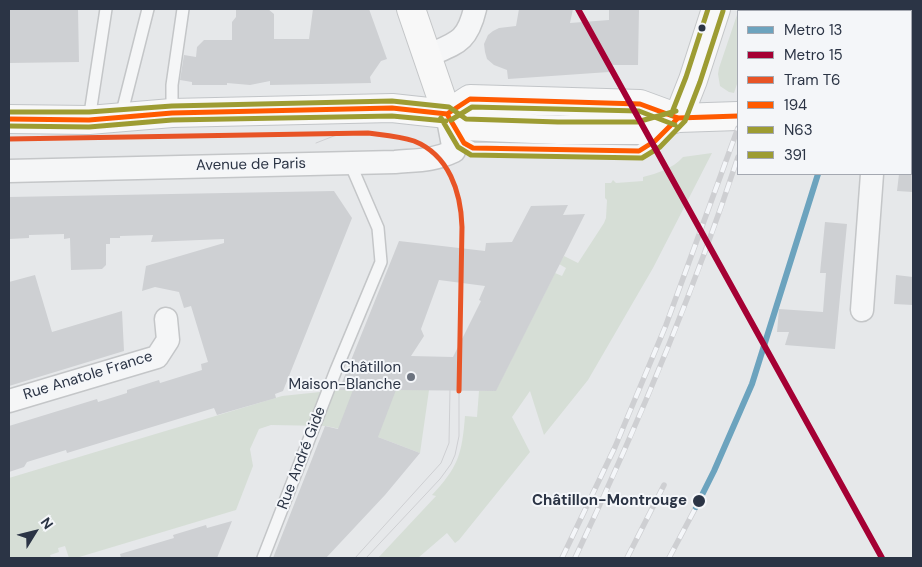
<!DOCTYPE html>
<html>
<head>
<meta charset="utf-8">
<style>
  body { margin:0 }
  #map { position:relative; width:922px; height:567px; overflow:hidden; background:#e6e8ea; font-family:"DM Sans",sans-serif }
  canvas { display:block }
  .frame { position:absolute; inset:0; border:10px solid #2b3445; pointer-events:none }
  .legend { position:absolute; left:737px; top:10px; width:175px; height:165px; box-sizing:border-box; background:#f4f6f9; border:1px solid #a4a8b1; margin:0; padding:6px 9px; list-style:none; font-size:15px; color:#2b3445 }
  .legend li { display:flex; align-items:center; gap:10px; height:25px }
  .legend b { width:25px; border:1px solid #a4a8b1 }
  .north { position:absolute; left:10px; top:507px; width:50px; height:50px; -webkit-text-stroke:4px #f4f6f9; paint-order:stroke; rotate:54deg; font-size:14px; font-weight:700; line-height:20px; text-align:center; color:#2b3445 }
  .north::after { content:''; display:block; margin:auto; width:18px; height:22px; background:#2b3445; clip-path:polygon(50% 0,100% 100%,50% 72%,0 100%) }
</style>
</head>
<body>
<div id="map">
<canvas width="922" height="567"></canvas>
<div class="frame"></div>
<ul class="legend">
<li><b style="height:6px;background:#6ca3be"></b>Metro 13</li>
<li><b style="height:6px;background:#a50034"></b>Metro 15</li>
<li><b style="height:6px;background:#e85426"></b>Tram T6</li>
<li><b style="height:6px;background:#ff5a00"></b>194</li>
<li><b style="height:6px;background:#9d9c32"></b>N63</li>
<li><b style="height:6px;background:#9d9c33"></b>391</li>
</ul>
<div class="north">N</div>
</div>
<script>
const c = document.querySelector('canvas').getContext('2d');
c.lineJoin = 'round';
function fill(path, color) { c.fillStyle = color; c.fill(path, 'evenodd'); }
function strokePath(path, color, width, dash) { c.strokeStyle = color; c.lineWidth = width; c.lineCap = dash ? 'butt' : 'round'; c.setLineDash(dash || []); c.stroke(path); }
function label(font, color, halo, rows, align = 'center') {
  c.font = font + ' "DM Sans",sans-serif'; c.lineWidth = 4; c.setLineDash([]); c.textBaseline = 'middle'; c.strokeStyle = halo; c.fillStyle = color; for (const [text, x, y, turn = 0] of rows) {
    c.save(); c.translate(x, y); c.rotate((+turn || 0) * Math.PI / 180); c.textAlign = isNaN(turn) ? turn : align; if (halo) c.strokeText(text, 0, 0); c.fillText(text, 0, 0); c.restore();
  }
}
const green = new Path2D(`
  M739,9H764L763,11H738V81L734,93L729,92L720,86L718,74L719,68Z
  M712,153L653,268L588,380L544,435L530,391L512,417L530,452L459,540L455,543L447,533L418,558H378L436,496L432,495C458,467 462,455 465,416L477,417L479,391L496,390L555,273L562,276L566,268L559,264L564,256L578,263L604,223L606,218L607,200L605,198V183H611L613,180L616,183L643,181V177C658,173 672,169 683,157Z
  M339,390H429L420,453L378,437L326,426L271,425L259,429L250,449L253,466L236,510L76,558H69L65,546L58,548L59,552L50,555L51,558H9V478L282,396Z`);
const building = new Path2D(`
  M9,9H78L79,62L9,63Z
  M236,9H268L274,14V39H309L313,9H369L387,59L381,61L370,77L371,83L270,85V81L250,85L227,83V85H192V82L180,80L184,55L196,57L197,47L204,40H232V22L236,17Z
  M519,9H573L570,23L609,20V9H639L638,65H609V72L508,79L507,70L494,65L487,59L485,52L484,44L488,35L493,31L499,28L516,26Z
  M899,174H913V192L897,191Z
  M334,191L352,218L283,391L275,394L276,398L217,415L214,408L67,453L66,450L27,462L24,467L9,472V426L97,399L98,402L127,393V390L159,380L160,383L202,370L201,364L208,362L191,306L184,308L179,292L155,287L142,291L146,266L224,243V239L151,242L153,235L120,236V238H110V244H106V265L102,269L71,270L70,238L64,239V234L29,235V238L9,239V197Z
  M568,205L563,215L585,214L496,391L396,390L378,437L420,453L385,495L326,558H273L325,426L338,429L353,390H339L399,241L485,251L486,243L512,242L531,206ZM439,280L485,286L479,300L481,301L453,357L411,356L424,336L421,329Z
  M825,222L847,224L835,349L785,345L789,332H777L779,309L823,312L826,273H820Z
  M35,275L52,332L122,311L124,351L9,386V282Z
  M896,275L913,277V305L894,304Z
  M232,521L217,558H121L120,554L174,538L173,535L206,525L207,528Z`);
const service = new Path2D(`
  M172,113V85L183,9
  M121,116L148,9
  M89,120L106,9
  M455,128L464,143L473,148L639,151L655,141L669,127
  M263,558L336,370L381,262L378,228L350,163`);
const minor = new Path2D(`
  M911,23L913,13
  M427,56C456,43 467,43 475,9
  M9,171L395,162C418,160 433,161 454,151L447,114
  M862,310L872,174
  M9,401L157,357L168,340L166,319`);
const secondary = new Path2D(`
  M411,9L447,114
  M678,118L693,80L716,9`);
const primary = new Path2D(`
  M911,110H913
  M447,114L470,99L640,104L678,118L738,116
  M9,119L89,120L172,113L392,108L447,114L463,126L558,130H638L678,118`);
const tram = new Path2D(`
  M316,143L339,134
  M355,558L441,463L449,443L450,390
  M366,558L440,479L451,464L455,455L459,436V391`);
const rail = new Path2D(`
  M779,11L780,9
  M792,11V9
  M816,11L817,9
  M827,11L828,9
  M562,558L615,447L666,325L738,128
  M575,558C637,427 693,294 738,157
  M627,558L664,485
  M669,558L696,507`);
const bus1 = new Path2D(`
  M447,114L470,99L640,104L678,118L738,116
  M447,114L464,143L473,148L639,151L655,141L678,118
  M9,119L89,120L172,113L392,108L447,114`);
const bus2 = new Path2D(`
  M441,118L458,147L471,155L642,158L660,147L685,121L700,82L723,11
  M451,120L472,107L639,111L675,125
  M9,126L89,127L172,120L392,116L446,121`);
const bus3 = new Path2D(`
  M9,112H89L172,106L392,101L449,107L466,119L558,122H637L676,111
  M671,115L686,77L708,9`);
const tram1 = new Path2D(`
  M9,139L368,133C383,135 399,136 414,141C449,155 461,192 462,227L459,391`);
const metro1 = new Path2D(`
  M696,507L714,471L752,384L818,174`);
const metro2 = new Path2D(`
  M578,9L882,558`);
const markers = [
  [702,28,4.5,"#2b3445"],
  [411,377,5,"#6c737f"],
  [699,501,7,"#2b3445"]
];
const streetNames = [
  ["Avenue de Paris",251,165,-1],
  ["Rue Anatole France",88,376,-17],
  ["Rue André Gide",302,458,-69]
];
const poiNames = [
  ["Châtillon",401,368],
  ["Maison-Blanche",401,385]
];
const stopNames = [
  ["Châtillon-Montrouge",687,501]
];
fill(green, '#d6ded6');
fill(building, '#ced0d3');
strokePath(service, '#c4c6c8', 14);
strokePath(minor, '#c4c6c8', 25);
strokePath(secondary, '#c4c6c8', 30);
strokePath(primary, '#c2c5c8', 30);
strokePath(service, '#f5f6f7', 11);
strokePath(minor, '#f5f6f7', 22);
strokePath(secondary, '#f8f8f8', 28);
strokePath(primary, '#f8f8f8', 28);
strokePath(tram, '#cecfd2', 1);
strokePath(rail, '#cecfd2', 5.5);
strokePath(rail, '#f4f6f9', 4, [11]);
strokePath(bus1, '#ff5a00', 5);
strokePath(bus2, '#9d9c32', 5);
strokePath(bus3, '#9d9c33', 5);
strokePath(tram1, '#e85426', 5);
strokePath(metro1, '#6ca3be', 6);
strokePath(metro2, '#a50034', 6);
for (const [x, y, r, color] of markers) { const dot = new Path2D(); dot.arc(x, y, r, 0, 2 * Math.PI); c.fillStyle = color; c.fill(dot); strokePath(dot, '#f4f6f9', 2); }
label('15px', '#2b3445', '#f4f6f9', streetNames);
label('15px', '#2b3445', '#f4f6f9', poiNames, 'right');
label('bold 15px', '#2b3445', '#f4f6f9', stopNames, 'right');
</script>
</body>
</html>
